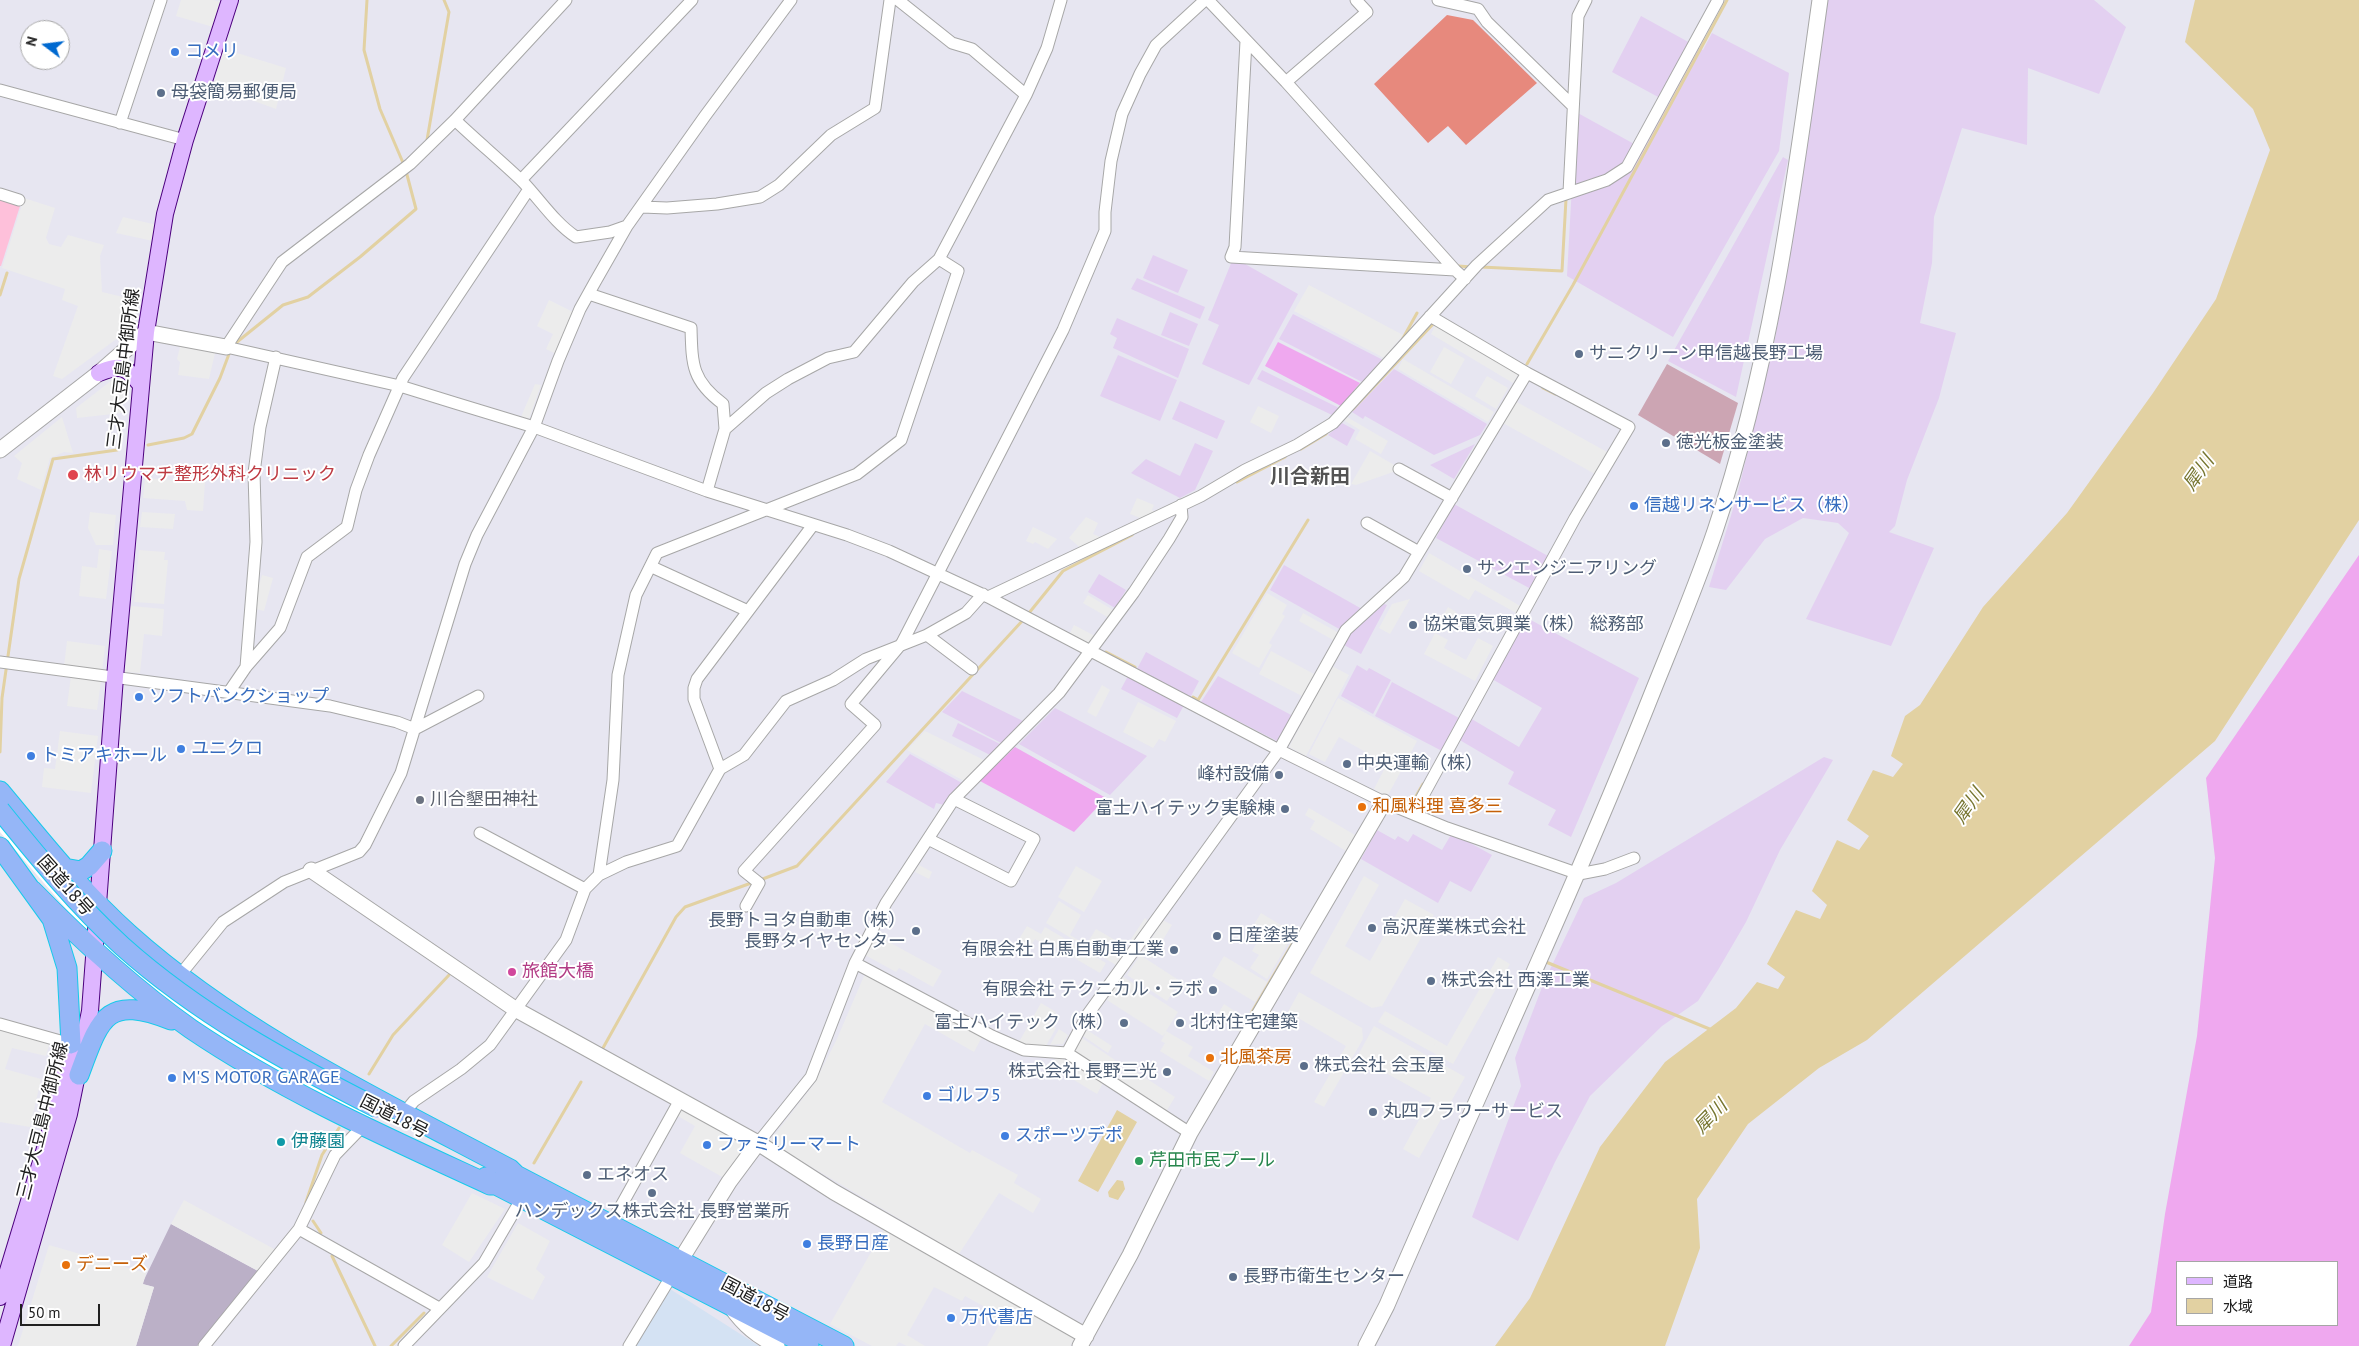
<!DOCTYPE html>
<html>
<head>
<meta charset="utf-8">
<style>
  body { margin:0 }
  #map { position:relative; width:2359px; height:1346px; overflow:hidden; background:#e7e6f1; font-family:"PT Sans","Noto Sans JP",sans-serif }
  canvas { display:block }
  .legend { position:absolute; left:2176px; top:1261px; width:162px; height:65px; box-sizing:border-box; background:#fff; border:1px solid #a6a6a6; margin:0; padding:6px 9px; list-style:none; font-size:15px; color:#202020 }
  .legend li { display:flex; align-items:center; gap:10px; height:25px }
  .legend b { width:25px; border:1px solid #a6a6a6 }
  .north { position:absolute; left:20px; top:20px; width:50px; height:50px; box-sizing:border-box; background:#fff; border:1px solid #a6a6a6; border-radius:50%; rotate:285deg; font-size:14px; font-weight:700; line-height:20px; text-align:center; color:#202020 }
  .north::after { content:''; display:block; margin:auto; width:18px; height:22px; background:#0069d0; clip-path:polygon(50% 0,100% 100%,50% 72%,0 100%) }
  .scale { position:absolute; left:20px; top:1304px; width:80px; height:22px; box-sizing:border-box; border:2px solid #202020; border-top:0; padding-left:6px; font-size:15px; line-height:18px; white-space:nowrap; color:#202020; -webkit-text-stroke:4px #fff; paint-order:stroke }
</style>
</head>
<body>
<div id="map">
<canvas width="2359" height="1346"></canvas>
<ul class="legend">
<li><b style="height:6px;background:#deb6ff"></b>道路</li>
<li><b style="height:14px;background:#e2d1a2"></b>水域</li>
</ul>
<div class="north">N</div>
<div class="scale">50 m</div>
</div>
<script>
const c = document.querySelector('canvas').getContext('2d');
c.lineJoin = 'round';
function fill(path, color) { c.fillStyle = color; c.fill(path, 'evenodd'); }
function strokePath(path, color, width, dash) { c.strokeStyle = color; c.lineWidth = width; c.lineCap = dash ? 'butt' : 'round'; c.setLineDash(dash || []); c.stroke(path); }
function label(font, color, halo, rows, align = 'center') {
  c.font = font + ' "PT Sans","Noto Sans JP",sans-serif'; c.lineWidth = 4; c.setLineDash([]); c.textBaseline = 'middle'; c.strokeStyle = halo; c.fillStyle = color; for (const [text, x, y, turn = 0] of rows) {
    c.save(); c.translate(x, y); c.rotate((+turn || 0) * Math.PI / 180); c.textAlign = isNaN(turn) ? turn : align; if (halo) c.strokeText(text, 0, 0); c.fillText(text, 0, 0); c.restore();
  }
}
const commercial = new Path2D(`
  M670,1289L759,1346H635Z`);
const construction = new Path2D(`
  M171,1224L258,1271L197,1346H136L154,1287L142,1284Z`);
const farmland = new Path2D(`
  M1825,0H2094L2126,27L2099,94L2028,68L2027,145L1962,128L1934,217L1932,263L1920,323L1956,333L1939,398L1907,480L1895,526L1889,532L1934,548L1891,646L1806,619L1849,533L1838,523L1803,518L1765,539L1726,590L1709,587L1737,496L1775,339L1812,110Z
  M1641,16L1703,50L1712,33L1789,73L1779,151L1673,337L1567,276L1576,112L1636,145L1660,98L1612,72Z
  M1783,157L1788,160L1736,397L1668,361Z
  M1153,255L1188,270L1178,293L1143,278Z
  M1238,260L1298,294L1249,385L1202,364L1219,325L1208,320L1232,261Z
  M1137,278L1205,307L1200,319L1131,289Z
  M1170,312L1198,324L1189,346L1161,335Z
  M1293,314L1383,360L1362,382L1279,339Z
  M1117,318L1189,349L1178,378L1113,348L1117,338L1110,334Z
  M1118,355L1177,380L1160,421L1100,396Z
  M1394,369L1487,424L1480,435L1434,455L1365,416L1363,419L1352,412Z
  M1262,370L1339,408L1332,415L1257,379Z
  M1180,401L1225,421L1217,439L1172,419Z
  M1342,423L1355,430L1347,446L1328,435Z
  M1195,443L1213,451L1195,490L1180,498L1131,473L1146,459L1180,476Z
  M1475,444L1454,479L1430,465Z
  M1454,504L1548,556L1531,589L1436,538Z
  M1284,565L1362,609L1341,630L1270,590Z
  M1099,574L1126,590L1115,608L1088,592Z
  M1384,604L1387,605L1361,654L1344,645L1349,635Z
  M1527,618L1639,678L1571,837L1548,825L1556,810L1508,784L1514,772L1458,739L1470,718L1519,747L1542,708L1492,679Z
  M1146,652L1199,681L1190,698L1137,669Z
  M1357,665L1367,671L1369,668L1391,680L1373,714L1341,696Z
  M1128,676L1184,705L1177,718L1121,689Z
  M1218,676L1293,716L1279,742L1201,702Z
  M1392,682L1459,718L1442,751L1375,716Z
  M962,691L1023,721L1001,743L942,712Z
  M1055,708L1147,756L1110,795L1019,744Z
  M958,723L1002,745L990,755L952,736Z
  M910,754L962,783L952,792L944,805L936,803L934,809L886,782Z
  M1824,757L1833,760L1780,850L1746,922L1718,970L1698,1001L1662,1026L1590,1096L1555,1162L1518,1241L1472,1217L1521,1086L1515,1058L1544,982L1584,898L1616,883Z
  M1377,830L1395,840L1398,836L1408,842L1413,834L1442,850L1452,833L1492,855L1471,892L1450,881L1438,903L1361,859Z`);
const grass = new Path2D(`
  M1278,342L1360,383L1341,406L1265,366Z
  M2359,555V1346H2129L2151,1312L2165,1214L2197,1036L2215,858L2206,778ZM2338,1262V1325H2178V1262Z
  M1015,747L1106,798L1074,832L980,781Z`);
const cemetery = new Path2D(`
  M1667,364L1738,403L1720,464L1638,415Z`);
const park = new Path2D(`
  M0,199L20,206L1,266H0Z`);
const pitch = new Path2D(`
  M1447,15L1473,20L1537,83L1466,145L1448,126L1428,143L1374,84Z`);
const parking = new Path2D(`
  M181,0H213L220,2L213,27L176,16Z
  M224,49L286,68L276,109L213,86Z
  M24,198L55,208L46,238L49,244L61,247L68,235L104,245L100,256L102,292L140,301L135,320L130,329L62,379L53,376L78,306L62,300L65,289L2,268Z
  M123,217L157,225L153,241L116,233Z
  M1309,285L1403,335L1384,358L1294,311Z
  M549,300L575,313L556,354L546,349L553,334L537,326Z
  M1436,324L1519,373L1513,383L1431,334Z
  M181,343L216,349L209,379L178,375L180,362L177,359Z
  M1444,347L1465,359L1451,384L1430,372Z
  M1403,359L1494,412L1488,422L1398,369Z
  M1487,376L1508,388L1496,409L1475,396Z
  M116,377L125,382L122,413L77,418L76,408Z
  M535,384L541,385L529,419L521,417Z
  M1515,401L1607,452L1595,474L1503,423Z
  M1258,406L1279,416L1271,433L1250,422Z
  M62,417L73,453L64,452L50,458L41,490L17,479L22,463L14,456Z
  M1347,417L1388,441L1381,454L1355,439L1360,430L1345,421Z
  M1370,451L1396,466L1393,472L1356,485L1351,484Z
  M145,478L205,482L203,511L187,510L185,501L143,498Z
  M1137,498L1154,505L1152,510L1155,512L1140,518L1130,514Z
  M90,512L116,515L113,545H96L88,528Z
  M142,512L175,514L173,529L140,527Z
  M1086,517L1098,523L1093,534L1105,539L1084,551L1069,538Z
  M1033,527L1057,539L1048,549L1035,542L1033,544L1026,541Z
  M99,549L112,551L106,599L79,596L82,566L97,568Z
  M139,550L165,552L164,560H168L164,604L134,602Z
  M1429,553L1522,607L1518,614L1475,590L1469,600L1419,571Z
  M262,575L273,578L264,611L252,608Z
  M1267,593L1287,605L1282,614L1285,616L1269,643L1272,645L1259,668L1232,653Z
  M1088,595L1113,610L1109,618L1083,603Z
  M1410,599L1390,634L1379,628L1392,604Z
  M131,606L164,609L162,636L144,634L140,673L125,672Z
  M1448,607L1456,612L1450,624L1441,620Z
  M1303,613L1339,633L1335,641L1299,621Z
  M1074,625L1095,636L1090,646L1069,635Z
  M1435,633L1448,640L1444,648L1466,660L1478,638L1493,646L1475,681L1424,654Z
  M67,641L105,646L102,672L64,667Z
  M1271,651L1314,674L1302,696L1259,674Z
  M1332,666L1349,675L1306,756L1289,747Z
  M71,676L101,681L97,710L67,706Z
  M1102,685L1110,690L1096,717L1087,712Z
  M1338,698L1417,741L1387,797L1374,789L1387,764L1339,737L1325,762L1309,754Z
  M1138,702L1176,721L1165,742L1159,739L1153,748L1123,732Z
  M60,731L98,736L91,793L42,787L44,768L55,769Z
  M925,731L984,760L964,781L907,750Z
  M1309,808L1355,835L1346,851L1310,829L1315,821L1305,815Z
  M919,865L932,872L929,879L915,872Z
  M1076,866L1102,881L1084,912L1058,897Z
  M1364,876L1379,885L1345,946L1370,961L1405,899L1434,915L1382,1006L1372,1008L1310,973Z
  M1059,901L1081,915L1070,935L1086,945L1096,929L1127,947L1116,965L1046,923Z
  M1261,913L1294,933L1267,979L1250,968L1259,955L1252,951L1258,941L1248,934Z
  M1145,918L1148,921L1134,941L1131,939Z
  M1163,920L1172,925L1151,959L1142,954Z
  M1027,926L1041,934L1045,927L1106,963L1100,973L1045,941L1043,944L1035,939L1025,955L1013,949Z
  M876,935L942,971L933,987L899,968L896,972L865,955Z
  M1140,955L1180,981L1167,1001L1127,975Z
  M1224,956L1267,982L1255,1002L1212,976Z
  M1498,957L1510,964L1453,1064L1378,1022L1385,1011L1447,1046Z
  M869,975L982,1037L974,1052L925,1024L882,1102L970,1153L972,1150L1018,1175L1014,1183L1041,1199L1033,1213L999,1193L959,1254L769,1142L814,1084L836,1041L864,976Z
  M1122,976L1178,1012L1166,1031L1193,1047L1188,1056L1214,1072L1209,1081L1160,1051L1165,1043L1161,1041L1166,1032L1163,1036L1107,1000Z
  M1299,992L1362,1028L1363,1039L1324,1107L1314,1102L1346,1046L1288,1012Z
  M1041,1003L1056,1012L1049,1023L1056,1028L1046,1046H1026L1019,1042Z
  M1224,1004L1248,1020L1240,1032L1216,1017Z
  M1374,1026L1465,1077L1419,1158L1403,1149L1431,1098L1357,1057Z
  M0,1029L50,1042L46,1056L12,1048L5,1069L41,1079L30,1127L0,1122Z
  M1059,1029L1068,1035L1063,1044L1050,1045Z
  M1087,1030L1112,1046L1108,1053L1083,1036Z
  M1082,1038L1115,1060L1106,1075L1072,1053Z
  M1057,1056L1103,1083L1097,1094L1051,1066Z
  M1127,1066L1175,1097L1166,1112L1118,1080Z
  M680,1106L739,1139L744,1148L724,1178L680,1153L695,1126L676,1115Z
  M472,1193L505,1209L469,1262L442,1245Z
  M184,1200L276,1250L258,1271L171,1224Z
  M518,1223L550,1241L536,1269L545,1277L533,1300L487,1277Z
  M886,1226L1075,1337L1070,1346H987L999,1325L982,1314L985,1307L965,1296L962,1301L934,1287L907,1335L925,1346H907L899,1342L896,1346H872L830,1324Z
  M49,1245L146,1273L143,1284L154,1287L136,1346H18Z`);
const water = new Path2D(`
  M2195,0H2359V520L2215,741L1867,1040L1819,1068L1748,1124L1697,1199L1700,1248L1665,1346H1495L1530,1298L1600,1147L1665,1062L1736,1008L1757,982L1778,989L1785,977L1767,964L1796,910L1820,919L1827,905L1812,891L1837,840L1859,850L1869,836L1847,820L1873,770L1893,777L1903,764L1891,756L1905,716L1920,705L1983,607L2067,513L2153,393L2216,299L2270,150L2253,109L2185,42Z
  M1117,1110L1137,1122L1098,1192L1078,1181Z
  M1117,1180L1123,1181L1125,1189L1118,1200L1109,1197L1108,1192Z`);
const pier = new Path2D(`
  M0,800L81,900L379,1105L369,1122L214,1036L140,982L81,926L0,832Z`);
const stream = new Path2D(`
  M367,0L364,50L380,109L404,165
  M427,140L449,12L444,0
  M1458,266L1472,267
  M1481,267L1562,271L1566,199
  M0,295L7,273
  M1402,340L1417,313
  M237,342L283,305L308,297L360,257L416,209L406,171
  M1527,364L1573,285L1727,0
  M1543,388L1555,394
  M1353,409L1434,323
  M148,445L184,438L192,434L220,378L229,354
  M1301,449L1326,434
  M1237,482L1285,457
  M1029,613L1063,571L1132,535
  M1106,652L1135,667
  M1193,697L1198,700L1308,520
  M0,752L2,698L19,579L53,459L117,450
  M1411,805L1423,784
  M760,880L797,866L1023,620
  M1546,962L1712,1030
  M1249,1017L1298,934
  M603,1048L676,917L685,907L754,882
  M369,1074L393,1035L449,975
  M534,1163L581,1082
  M306,1202L322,1155L339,1128
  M313,1221L321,1233
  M332,1256L375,1346
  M391,1346L424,1313`);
const minor = new Path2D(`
  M566,0L455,120L410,164L282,262L226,347L400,386L455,403L534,427L707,491L847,535L889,551L988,597L1279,750L1384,802L1447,828L1579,874L1605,869L1634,858
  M898,0L952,43L972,49L1026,95
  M1208,0L1286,82L1455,270
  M1438,0L1478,9L1487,22L1573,106
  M1246,41L1235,247L1231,257L1455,270L1465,279
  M1286,82L1367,12L1356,0
  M0,90L185,140
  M455,120C477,141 501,161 523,182C541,201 555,223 576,237L610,232L627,226
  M120,123L161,0
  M521,180L692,0
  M1569,192L1578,16L1586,0
  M0,194L19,200
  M642,207L667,208L717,204L760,197L779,185L831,135L875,108L890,0
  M589,294L691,328C692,365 692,381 723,404L725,429
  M1399,469L1452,498
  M707,491L725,429L766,393L788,379L828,358L854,352L913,282L939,259L1026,95L1047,48L1061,0
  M1367,523L1419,552
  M652,567L748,611
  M988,597L1201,496L1245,470L1297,445L1333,423L1477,265L1548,200L1607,180L1627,167L1718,0
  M927,635L972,669
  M0,662L330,706L397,722L415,729L478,696
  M246,667L256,542L254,473L260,427L276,357
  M229,692L246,667L280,628L307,557L347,527L356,490L369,455L403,378L529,189
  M720,769L694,699V688L697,679L813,525
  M1413,814L1575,518L1629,427L1527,373L1430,316
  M480,833L585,889
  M928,839L1011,881L1034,839L954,799
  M599,875L613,780L618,675L636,595L657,553L857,474L901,440L958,271L939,259
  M746,906L759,883L744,871L875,725L851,704L902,643L1063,330L1105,231V212L1111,161L1122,114L1140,74L1156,45L1205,0
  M855,963L992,1036L1024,1050L1067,1053
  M180,975L223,922L284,882L359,852L365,845L401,773L465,564L477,535L534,427L558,361L580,309L595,282L627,226L705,116L791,0
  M0,1024L71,1044
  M404,1113L414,1101L461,1069L490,1045L566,940L585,889L599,875L626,862L677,846L720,769L744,755L786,701L833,680L866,659L927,635L966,613L983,594
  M363,1126L335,1155L299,1229L439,1308
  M1190,1133L1067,1053L1088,1014L1279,750L1346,630L1404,577L1527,373
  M758,1143L811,1077L855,963L886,903L954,799L1059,693L1134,592L1169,539L1182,517L1181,505
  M611,1224L680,1100
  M204,1346L299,1229
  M404,1346L484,1263L522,1198
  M629,1346L672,1275`);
const tertiary = new Path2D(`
  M0,450L99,373L146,332L226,347
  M311,870L515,1009L758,1143L834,1192L1086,1336
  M675,1269L729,1182L758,1143
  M731,1307C744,1325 757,1336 777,1346
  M1080,1346L1130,1255L1190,1133L1384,802
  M1366,1346L1387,1305C1473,1105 1566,908 1647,706C1670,648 1695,590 1715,531C1773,359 1795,179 1820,0`);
const secondary = new Path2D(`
  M99,373C121,364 126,366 141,385
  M0,1297L56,1112L74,1032
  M2,1346L69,1114L90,1011L115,677L146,332L165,214L185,140L230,0`);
const trunk = new Path2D(`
  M0,791C41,840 81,891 129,934C241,1034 378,1099 510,1169L516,1175
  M0,847L52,919L67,968L71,1044
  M64,868L81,871L89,866L102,851
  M32,890C81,940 134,989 191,1029C284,1092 388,1138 490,1185H496
  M79,1075C100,1019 105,994 171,1020
  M505,1172L516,1175L844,1346
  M486,1177L496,1185L809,1346`);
const trunkBridge = new Path2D(`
  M0,810C38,857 77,905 122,946C198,1014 287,1062 377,1108`);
const markers = [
  [175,52,5,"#3f7fe0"],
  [161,93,5,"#5c6f8a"],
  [1579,354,5,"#5c6f8a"],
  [1666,443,5,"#5c6f8a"],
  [73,475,6,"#e0444e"],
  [1634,506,5,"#3f7fe0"],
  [1467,569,5,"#5c6f8a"],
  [1413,625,5,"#5c6f8a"],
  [139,697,5,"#3f7fe0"],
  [181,749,5,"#3f7fe0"],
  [31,756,5,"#3f7fe0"],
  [1347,764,5,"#5c6f8a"],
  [1279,775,5,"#5c6f8a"],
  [420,800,5,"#6b7280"],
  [1362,807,5,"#e8710a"],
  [1285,809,5,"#5c6f8a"],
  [1372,928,5,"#5c6f8a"],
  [916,931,5,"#5c6f8a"],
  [1217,936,5,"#5c6f8a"],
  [1174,950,5,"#5c6f8a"],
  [512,972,5,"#d1479c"],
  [1431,981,5,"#5c6f8a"],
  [1213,990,5,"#5c6f8a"],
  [1124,1023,5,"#5c6f8a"],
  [1180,1023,5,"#5c6f8a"],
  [1210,1058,5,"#e8710a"],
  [1304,1066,5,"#5c6f8a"],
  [1167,1072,5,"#5c6f8a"],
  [172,1078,5,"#3f7fe0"],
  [927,1096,5,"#3f7fe0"],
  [1373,1112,5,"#5c6f8a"],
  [1005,1136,5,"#3f7fe0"],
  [281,1142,5,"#0f9aa8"],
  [707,1145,5,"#3f7fe0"],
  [1139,1161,5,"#2e9e5b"],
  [587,1175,5,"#5c6f8a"],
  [652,1193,5,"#5c6f8a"],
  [807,1244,5,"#3f7fe0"],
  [66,1265,5,"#e8710a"],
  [1233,1277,5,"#5c6f8a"],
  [951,1318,5,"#3f7fe0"]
];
const shopNames = [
  ["コメリ",185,52],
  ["信越リネンサービス（株）",1644,506],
  ["ソフトバンクショップ",149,697],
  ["ユニクロ",191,749],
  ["トミアキホール",41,756],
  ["M'S MOTOR GARAGE",182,1078],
  ["ゴルフ5",937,1096],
  ["スポーツデポ",1015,1136],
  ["ファミリーマート",717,1145],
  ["長野日産",817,1244],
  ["万代書店",961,1318]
];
const serviceNames = [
  ["母袋簡易郵便局",171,93],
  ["サニクリーン甲信越長野工場",1589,354],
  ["徳光板金塗装",1676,443],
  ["サンエンジニアリング",1477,569],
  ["協栄電気興業（株） 総務部",1423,625],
  ["中央運輸（株）",1357,764],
  ["峰村設備",1269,775,"right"],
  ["富士ハイテック実験棟",1275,809,"right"],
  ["長野トヨタ自動車（株）",906,921,"right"],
  ["長野タイヤセンター",906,942,"right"],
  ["高沢産業株式会社",1382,928],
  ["日産塗装",1227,936],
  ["有限会社 白馬自動車工業",1164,950,"right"],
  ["株式会社 西澤工業",1441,981],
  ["有限会社 テクニカル・ラボ",1203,990,"right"],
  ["富士ハイテック（株）",1114,1023,"right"],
  ["北村住宅建築",1190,1023],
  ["株式会社 会玉屋",1314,1066],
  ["株式会社 長野三光",1157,1072,"right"],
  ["丸四フラワーサービス",1383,1112],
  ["エネオス",597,1175],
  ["ハンデックス株式会社 長野営業所",652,1212,"center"],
  ["長野市衛生センター",1243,1277]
];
const streetNames = [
  ["三才大豆島中御所線",124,369,-83],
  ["国道18号",65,886,48],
  ["国道18号",394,1117,27],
  ["三才大豆島中御所線",43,1121,-76],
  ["国道18号",755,1300,28]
];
const healthNames = [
  ["林リウマチ整形外科クリニック",84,475]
];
const worshipNames = [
  ["川合墾田神社",430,800]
];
const foodNames = [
  ["和風料理 喜多三",1372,807],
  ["北風茶房",1220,1058],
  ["デニーズ",76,1265]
];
const hotelNames = [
  ["旅館大橋",522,972]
];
const cultureNames = [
  ["伊藤園",291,1142]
];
const leisureNames = [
  ["芹田市民プール",1149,1161]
];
const waterNames = [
  ["犀川",2199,473,-55],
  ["犀川",1969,806,-55],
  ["犀川",1711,1117,-46]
];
const quarterNames = [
  ["川合新田",1310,477]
];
fill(commercial, '#d4e2f3');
fill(construction, '#bbb0c7');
fill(farmland, '#e3d0f1');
fill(grass, '#efa8ef');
fill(cemetery, '#cca5b3');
fill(park, '#fec0da');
fill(pitch, '#e7897d');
fill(parking, '#ececec');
fill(water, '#e2d1a2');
fill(pier, '#fff');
strokePath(stream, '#e2d1a2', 3);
strokePath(minor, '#a7a7a7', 13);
strokePath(tertiary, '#a7a7a7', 17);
strokePath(secondary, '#4c007e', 18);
strokePath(trunk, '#17caea', 21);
strokePath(minor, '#fff', 11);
strokePath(tertiary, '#fff', 15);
strokePath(secondary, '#deb6ff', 16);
strokePath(trunk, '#95b6f7', 19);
strokePath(trunkBridge, '#17caea', 21, []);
strokePath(trunkBridge, '#95b6f7', 19);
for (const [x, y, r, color] of markers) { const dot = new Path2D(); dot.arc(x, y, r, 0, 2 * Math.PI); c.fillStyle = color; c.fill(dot); strokePath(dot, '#fff', 2); }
label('18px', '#366cbe', '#fff', shopNames, 'left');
label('18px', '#4e5e75', '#fff', serviceNames, 'left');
label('18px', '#202020', '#fff', streetNames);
label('18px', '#be3a42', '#fff', healthNames, 'left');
label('18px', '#5b616d', '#fff', worshipNames, 'left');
label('18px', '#c56008', '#fff', foodNames, 'left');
label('18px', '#b23c85', '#fff', hotelNames, 'left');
label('18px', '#0d838f', '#fff', cultureNames, 'left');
label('18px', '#27864d', '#fff', leisureNames, 'left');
label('italic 19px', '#76752f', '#fff', waterNames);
label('bold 20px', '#535353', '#fff', quarterNames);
</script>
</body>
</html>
